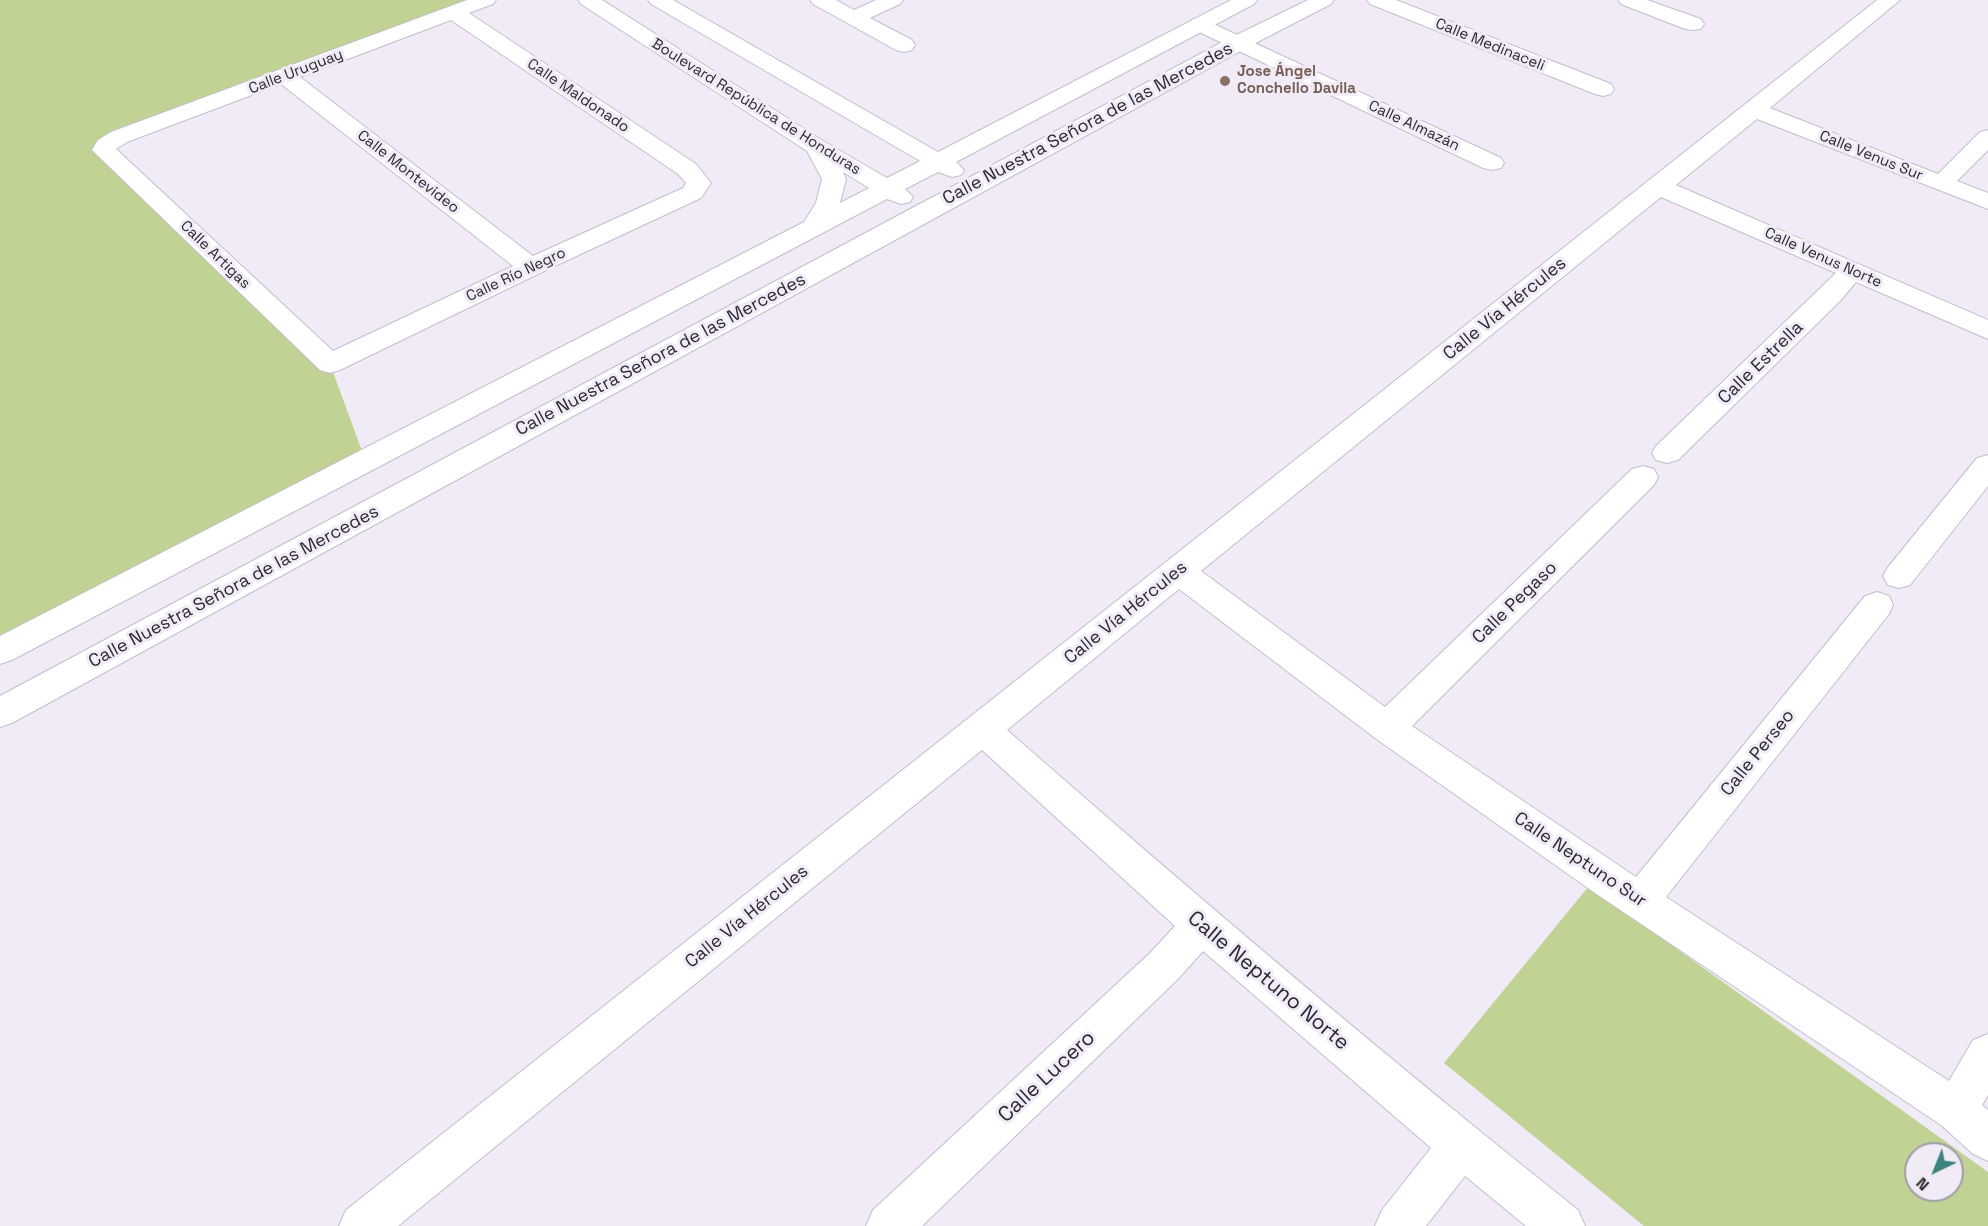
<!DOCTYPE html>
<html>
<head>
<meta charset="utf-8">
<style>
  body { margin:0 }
  #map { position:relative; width:1988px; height:1226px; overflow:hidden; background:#f0ebf7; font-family:"Space Grotesk",sans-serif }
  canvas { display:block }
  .north { position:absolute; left:1904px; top:1142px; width:60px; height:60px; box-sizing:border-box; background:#f0ebf7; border:2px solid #a19da6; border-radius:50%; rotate:223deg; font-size:16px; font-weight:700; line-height:24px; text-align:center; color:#2b292d }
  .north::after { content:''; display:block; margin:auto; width:21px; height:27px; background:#3c837c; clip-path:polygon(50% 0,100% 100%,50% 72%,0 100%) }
</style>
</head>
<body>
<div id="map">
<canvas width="1988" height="1226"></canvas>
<div class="north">N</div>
</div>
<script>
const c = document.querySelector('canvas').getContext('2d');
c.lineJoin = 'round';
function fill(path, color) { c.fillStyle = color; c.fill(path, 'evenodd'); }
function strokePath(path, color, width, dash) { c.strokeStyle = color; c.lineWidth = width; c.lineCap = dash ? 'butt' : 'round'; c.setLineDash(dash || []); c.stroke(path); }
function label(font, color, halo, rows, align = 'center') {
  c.font = font + ' "Space Grotesk",sans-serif'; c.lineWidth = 6; c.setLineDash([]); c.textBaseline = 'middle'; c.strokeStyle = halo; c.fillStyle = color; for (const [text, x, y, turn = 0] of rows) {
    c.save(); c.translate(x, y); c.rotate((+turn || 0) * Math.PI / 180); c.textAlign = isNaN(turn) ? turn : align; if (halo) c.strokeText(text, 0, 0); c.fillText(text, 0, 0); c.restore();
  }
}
const green = new Path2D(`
  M0,0H466L106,145L330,364L366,462L0,646Z
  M1589,886L1988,1172V1226H1644L1444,1063ZM1916,1154H1952V1190H1916Z`);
const minor = new Path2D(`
  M467,0H496L493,4L469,13L696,164L711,183L701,198L540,273L340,370L330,373L320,370L92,150L98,140L111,132ZM451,20L678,174L686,183L683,188L533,256L300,77ZM281,84L513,266L333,351L116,149L127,142Z
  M810,0H836L854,10L876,0H903L900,4L870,18L912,40L915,45L912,50L904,52L896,50L813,4Z
  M1367,0H1396L1611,84L1614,89L1611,94L1603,96L1595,94L1370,4Z
  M1618,0H1647L1701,19L1704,24L1701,29L1693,30L1685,29L1621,4Z
  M1877,0H1900L1770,108L1938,174L1980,132L1988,130V150L1957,181L1988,193V209L1757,119L1676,185L1988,320V339L1856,282L1840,301L1678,460L1667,463L1656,460L1652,453L1656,446L1836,273L1661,197L1201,571L1385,707L1632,469L1643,466L1654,469L1658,477L1654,485L1412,726L1636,877L1865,596L1877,592L1889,596L1893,605L1889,614L1666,897L1949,1081L1973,1040L1988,1034V1095L1982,1105L1988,1110V1161L1973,1154L1941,1125L1592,891L1375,738L1179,589L1007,730C1194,894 1383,1055 1578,1210L1585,1226H1526L1465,1176L1426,1226H1375L1382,1210L1431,1148L1203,951L1178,979L922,1226H866L873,1210L1150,953L1175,926L982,750L398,1226H339L346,1210Z
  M1201,18L1501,158L1504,163L1501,168L1492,170L1483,168L1193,29L1190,24L1193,19Z
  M1988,455V486L1910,585L1899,588L1888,585L1883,576L1888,567L1977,458Z`);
const tertiary = new Path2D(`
  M578,0H602L825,142L887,178L920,161L651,4L648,0H673L938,152L1231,0H1257L1254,4L956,162L964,170L961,175L952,177L938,172L905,189L913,197L910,202L901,204L887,199L12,660L0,664V636L804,222L816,203L822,179L807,151L581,4ZM843,172L869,188L840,203L846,179Z
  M1308,0H1334L1331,4L1246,48L12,723L0,727V696L1230,38Z`);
const markers = [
  [1225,81,6,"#8d6e63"]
];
const farStreetnames = [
  ["Calle Medinaceli",1490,45,22],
  ["Calle Uruguay",296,72,-21],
  ["Calle Maldonado",578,96,34],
  ["Boulevard República de Honduras",756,107,32],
  ["Calle Almazán",1414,126,25],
  ["Calle Venus Sur",1871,156,22],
  ["Calle Montevideo",408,172,38],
  ["Calle Artigas",215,255,44],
  ["Calle Venus Norte",1823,258,24],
  ["Calle Río Negro",516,275,-25]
];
const farEducationnames = [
  ["Jose Ángel",1237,72],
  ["Conchello Davila",1237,89]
];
const streetNames = [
  ["Calle Nuestra Señora de las Mercedes",1088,124,-28],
  ["Calle Vía Hércules",1505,309,-39],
  ["Calle Nuestra Señora de las Mercedes",661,355,-28],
  ["Calle Estrella",1761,363,-44],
  ["Calle Nuestra Señora de las Mercedes",234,587,-28],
  ["Calle Pegaso",1515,603,-44],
  ["Calle Vía Hércules",1126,613,-39],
  ["Calle Perseo",1758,753,-51],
  ["Calle Neptuno Sur",1580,860,34],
  ["Calle Vía Hércules",747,917,-39]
];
const nearStreetnames = [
  ["Calle Neptuno Norte",1268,981,40],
  ["Calle Lucero",1047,1077,-43]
];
fill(green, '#c0d294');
strokePath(minor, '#c3bec9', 2);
strokePath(tertiary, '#c3bec9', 2);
fill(minor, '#fff');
fill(tertiary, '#fff');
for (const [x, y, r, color] of markers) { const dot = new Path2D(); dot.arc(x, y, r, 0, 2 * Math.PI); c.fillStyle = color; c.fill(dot); strokePath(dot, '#f0ebf7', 2); }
label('15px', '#2b292d', '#f0ebf7', farStreetnames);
label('bold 15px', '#785e54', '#f0ebf7', farEducationnames, 'left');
label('18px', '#2b292d', '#f0ebf7', streetNames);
label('21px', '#2b292d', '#f0ebf7', nearStreetnames);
</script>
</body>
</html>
